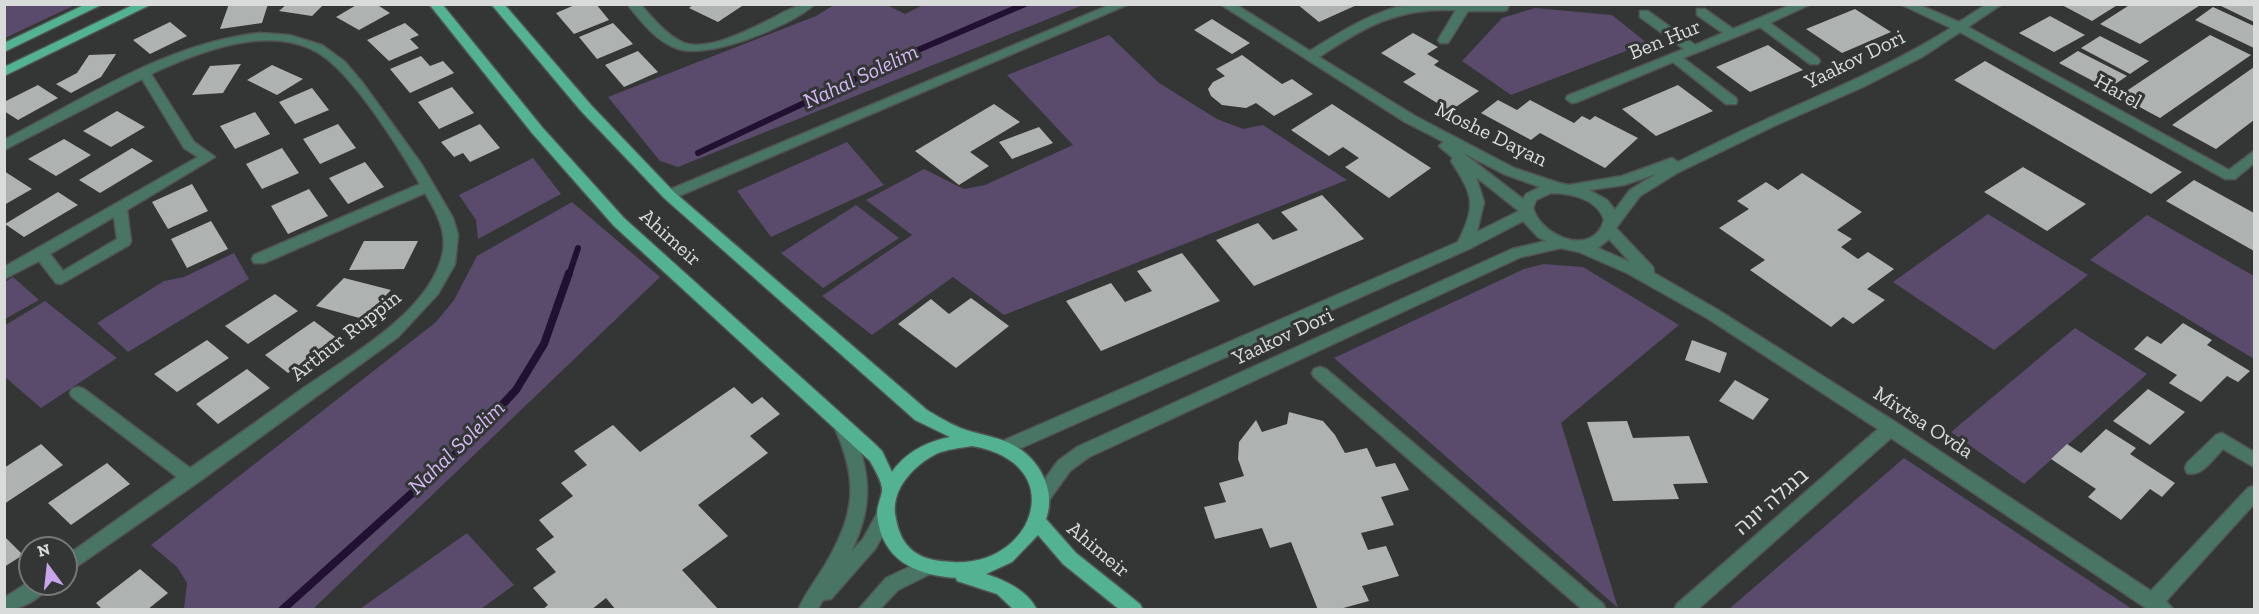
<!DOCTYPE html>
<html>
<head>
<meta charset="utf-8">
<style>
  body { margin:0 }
  #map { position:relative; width:2259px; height:614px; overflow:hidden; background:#333635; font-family:"Zilla Slab",serif }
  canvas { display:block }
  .frame { position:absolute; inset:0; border:6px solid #d9dbda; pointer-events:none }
  .north { position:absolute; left:18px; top:536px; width:60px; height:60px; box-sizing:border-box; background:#333635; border:2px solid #757877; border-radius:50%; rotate:345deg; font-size:16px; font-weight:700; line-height:24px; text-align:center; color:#d9dbda }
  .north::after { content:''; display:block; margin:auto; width:21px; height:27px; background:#c9a5ee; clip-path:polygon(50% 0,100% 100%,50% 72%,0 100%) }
</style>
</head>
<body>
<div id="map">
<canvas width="2259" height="614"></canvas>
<div class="frame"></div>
<div class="north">N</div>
</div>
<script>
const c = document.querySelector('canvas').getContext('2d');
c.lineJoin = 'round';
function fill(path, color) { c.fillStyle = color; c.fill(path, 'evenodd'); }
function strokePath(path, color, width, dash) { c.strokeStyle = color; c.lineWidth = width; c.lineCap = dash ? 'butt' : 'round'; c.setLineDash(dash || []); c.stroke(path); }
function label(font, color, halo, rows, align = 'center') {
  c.font = font + ' "Zilla Slab","Noto Sans Hebrew",serif'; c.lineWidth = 6; c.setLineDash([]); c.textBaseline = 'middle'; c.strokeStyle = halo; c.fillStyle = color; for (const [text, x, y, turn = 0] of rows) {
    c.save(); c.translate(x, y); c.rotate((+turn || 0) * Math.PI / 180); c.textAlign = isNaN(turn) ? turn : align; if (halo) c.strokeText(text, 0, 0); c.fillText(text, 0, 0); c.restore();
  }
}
const green = new Path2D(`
  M5,4H75V5L5,38Z
  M834,5H887L905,14L923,5H1083L678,167L660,161L608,97L816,16Z
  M1535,8L1612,15L1647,43L1511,95L1462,61L1502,18Z
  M1109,35L1159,83L1217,119L1243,129L1263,125L1347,180L1004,315L953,277L872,335L822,296L912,235L866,200L924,169L964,189L985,185L1073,145L1007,75Z
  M847,142L884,185L771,237L737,191Z
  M533,158L561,194L478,239L476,220L459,195Z
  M572,202L660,277L313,609H184L187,583L177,567L151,545L436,322L454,300L477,256Z
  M856,205L899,238L823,288L781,253Z
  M1988,214L2088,275L1994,350L1893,282Z
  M2147,215L2254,276V359L2090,260Z
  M234,253L249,279L128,352L97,323L164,281L184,277Z
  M1544,264L1583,267L1679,325L1561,423L1618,608L1334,358L1524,269Z
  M13,277L39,300L5,319V282Z
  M45,301L117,358L41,408L5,377L4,326Z
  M2075,328L2147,374L2024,484L1951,432Z
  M1904,458L2132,609H1729Z
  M467,533L514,585L481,609H360Z`);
const streamFar1 = new Path2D(`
  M698,153L904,56L1025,4
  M569,275L578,248`);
const stream = new Path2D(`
  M282,610L461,449L516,390L544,344L569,273`);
const building = new Path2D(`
  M229,4H268L262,23L220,29Z
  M287,4H324L312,16L279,11Z
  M358,4H376L390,13L359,30L336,17Z
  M577,4H596L609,20L574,34L556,13Z
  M694,4H745L718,22L689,8Z
  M1297,4H1359L1319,22Z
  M2060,4H2119L2092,21Z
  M2131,4H2202L2140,44L2100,24Z
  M2217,4H2254V22Z
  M2213,7L2254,26V48L2195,20Z
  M1855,9L1891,32L1842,53L1806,29Z
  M2050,16L2085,35L2054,52L2019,33Z
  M1212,19L1250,43L1232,54L1194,30Z
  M170,22L187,36L150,54L133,40Z
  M405,23L419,35L410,39L419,48L389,61L367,40Z
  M613,23L633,44L597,59L579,37Z
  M1413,33L1438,47L1427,54L1439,61L1434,65L1479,91L1450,111L1403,82L1416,74L1381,53Z
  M2210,35L2251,55L2160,118L2119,96Z
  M2100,36L2149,61L2130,74L2081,48Z
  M1768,45L1803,70L1750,92L1716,67Z
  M638,51L658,72L624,87L605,65Z
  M2078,51L2127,76L2108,89L2059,63Z
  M116,54L101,77L71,93L56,84L77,73L89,55Z
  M1242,55L1282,84L1292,79L1313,94L1274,116L1256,103L1246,108L1222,105L1211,96L1208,89L1213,82L1225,76L1216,69Z
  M421,56L430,66L443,61L454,73L410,93L390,69Z
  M1985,61L2182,172L2151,194L1954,80Z
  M241,64L223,93L192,95L210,66Z
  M272,65L303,79L277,95L247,80Z
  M2254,67V120L2216,149L2172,125Z
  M38,85L58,98L18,120L4,111V102Z
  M1678,85L1713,111L1656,136L1622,109Z
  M452,87L474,113L439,129L418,102Z
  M312,88L329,110L295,124L279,102Z
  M1498,100L1517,110L1530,100L1574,123L1582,116L1590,120L1595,116L1638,138L1605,168L1540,133L1531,140L1481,113Z
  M994,104L1020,122L970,152L989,166L959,185L915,151Z
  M1332,104L1431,168L1389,198L1345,167L1359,158L1343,147L1329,156L1291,130Z
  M117,111L145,127L111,147L83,131Z
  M255,112L270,134L235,149L220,126Z
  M338,124L356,148L320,164L303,139Z
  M480,124L500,148L470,162L463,153L454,157L441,142Z
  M1039,127L1053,143L1012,159L999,142Z
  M64,139L91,155L56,176L28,159Z
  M132,148L153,161L100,193L79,180Z
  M282,148L299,173L262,189L246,164Z
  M365,162L384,187L348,204L329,178Z
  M2023,167L2086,204L2047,231L1984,192Z
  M4,171L32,189L4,205Z
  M1802,173L1862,212L1837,230L1852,239L1841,247L1858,259L1868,252L1894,269L1867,289L1885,300L1853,324L1843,317L1831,327L1750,270L1765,260L1719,228L1749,209L1737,201L1766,182L1778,190Z
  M2194,180L2254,213V251L2166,201Z
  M192,184L208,211L168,229L152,202Z
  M309,189L328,216L288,234L271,206Z
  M58,192L78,205L24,237L5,224Z
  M1322,195L1364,239L1254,286L1216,240L1258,223L1273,240L1298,230L1281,212Z
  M211,221L228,249L187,268L171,239Z
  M364,241H418L404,269L349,270Z
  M1182,253L1220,301L1101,351L1066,301L1111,283L1125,302L1152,291L1137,271Z
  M344,278L391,290L363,319L316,306Z
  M275,294L298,311L248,344L225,326Z
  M971,298L1009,326L956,368L898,324L931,299L949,314Z
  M314,321L338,339L288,373L265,355Z
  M2183,323L2212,340L2207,345L2250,371L2238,382L2227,376L2201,402L2169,383L2177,375L2134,349L2147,336L2161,344Z
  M207,340L229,358L177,392L154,374Z
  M1692,340L1727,353L1720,373L1685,360Z
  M247,369L270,388L218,424L196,404Z
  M1735,380L1769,399L1753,420L1719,401Z
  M734,387L752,404L762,397L780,414L750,436L768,453L698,505L728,536L682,570L719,610H616L606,598L591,610H542L548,605L533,588L556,572L536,549L554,537L539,520L573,496L561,483L587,465L574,451L613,425L640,452Z
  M2148,389L2185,412L2150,445L2113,421Z
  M1289,412L1323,421L1335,435L1345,453L1367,448L1376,467L1395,463L1409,490L1381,497L1394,525L1361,533L1368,550L1386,546L1399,576L1362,586L1369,601L1336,610H1318L1291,542L1270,548L1262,528L1215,539L1204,507L1226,502L1219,483L1244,476L1238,459L1239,442L1256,420L1262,432L1287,424Z
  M1627,421L1633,438L1689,436L1708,483L1673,484L1679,499L1613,501L1587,422Z
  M2106,429L2136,448L2130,454L2175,483L2162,497L2150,489L2121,520L2088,497L2096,489L2051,459L2067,444L2081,453Z
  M41,444L63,465L4,504V468Z
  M107,463L130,484L71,525L48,503Z
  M4,536L23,555L4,567Z
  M140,569L168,593L147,610H103L96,603Z`);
const minor = new Path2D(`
  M627,4H640C653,18 665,34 682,42C706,53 749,30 771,19C786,11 797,4 815,4C791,26 706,61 676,48C656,41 640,20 627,4Z
  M1112,4H1129L674,198L669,200L662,195L664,192Z
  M1220,4H1235L1310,51C1342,31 1372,12 1409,4H1509L1507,10L1503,11H1468L1448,43H1440L1438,40L1456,10C1399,7 1365,26 1319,57L1415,116L1514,168L1559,183L1569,185L1622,176L1672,158L1678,162C1707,148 1736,133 1765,120C1829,91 1892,65 1951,28L1900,4H1917L1959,22L1987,4H2002L1968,27L2229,170L2254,151V163L2235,179H2225L1960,32L1922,57L1863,87L1774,126L1677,173L1640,196L1616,228L1653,267L1654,273L1718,310L1897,423L2151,591L2248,488L2254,486V504L2166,601L2174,610H2149L1891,438L1697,610H1674L1677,604L1878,429L1707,318L1627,273L1579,252L1561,248L1521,257L1089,457L1070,471L1047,503L1041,505L1035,503L1033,498L1035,493L1058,461L1077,447L1512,249L1546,241L1538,237L1523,221L1469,249L1012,452L1006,454L1000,452L998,447L1000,442L1458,242C1477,204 1473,195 1451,161L1453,158L1439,146L1444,142L1405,122ZM1463,153L1504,174L1540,187L1526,194L1523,199ZM1656,174L1630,190L1615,210L1607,200L1589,190L1624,185ZM1476,177L1519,211L1477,232L1484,202ZM1551,193C1571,193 1598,199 1604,220C1594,258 1541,237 1533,208L1536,200ZM1609,239L1630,262L1598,248Z
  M1793,4H1811L1770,23L1818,58L1820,61L1818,64H1810L1760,27L1683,58L1736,98L1737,101L1736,104H1726L1673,62L1577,102L1572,103L1566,99L1567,96L1684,49L1640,17V11H1648L1695,45L1723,33L1697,15V9H1705L1733,29Z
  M260,33L289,35L322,45L345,62L362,82L422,165L453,218L458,235L455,264L438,294L398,337L197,483L66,574V556L177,477L72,397L70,393L72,389L78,387L84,389L190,468C228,442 265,416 302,389C348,357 431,312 443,252C447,231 436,211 425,193L264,263H254L252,259L254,255L420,184C399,148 356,79 323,56C274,21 198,52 151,74L194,142L215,157L127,210L131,241L129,245L61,284L56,283L39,261L4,279V267L198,157L184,148L142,79L4,150V140C86,98 167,43 260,33ZM114,217L117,239L63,271L50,254Z
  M1320,367L1326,369L1603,604L1606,610H1583L1314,377L1312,373L1314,369Z
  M841,417L847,419C871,468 875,503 851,552L863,539L879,510L885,508L891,510L894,515L875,549L831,599L823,600L817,610H798C805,594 816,580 825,565C856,513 859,480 833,424L835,419Z
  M2222,433L2254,452V467L2223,449C2214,458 2201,478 2187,473L2185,468L2187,463L2216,435Z
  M926,559L932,561L935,567L932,573L898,590L879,610H858L886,578Z
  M30,581V584H49C42,599 20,610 4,610V598Z`);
const major = new Path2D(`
  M86,4H103L4,52V43Z
  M135,4H152L4,76V67Z
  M429,4H442L542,127L624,218L874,443L882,451L892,472C906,452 926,442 950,437L915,420L664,198L581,111L491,4H504L591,105L674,192L927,410C942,419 957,428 973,432C987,436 1000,438 1013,445C1039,458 1057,491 1046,519L1076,553L1140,604L1143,610H1120L1063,564L1038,535L1012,562L986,574C1004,580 1028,590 1037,610H1014L997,594L957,581L956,578C915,575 881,560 877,514C877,506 881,498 882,491C883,482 874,469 870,461L614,226L532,133ZM972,446C1072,463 1034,568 952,562C938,561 925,560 913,551C903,543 898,531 896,519C889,491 913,466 936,454C947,449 961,448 972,446Z`);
const streetNames = [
  ["Ben Hur",1665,40,-22],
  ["Yaakov Dori",1855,60,-26],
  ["Harel",2118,92,29],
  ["Moshe Dayan",1491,135,26],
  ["Ahimeir",670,238,42],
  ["Arthur Ruppin",346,336,-38],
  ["Yaakov Dori",1283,337,-25],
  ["Mivtsa Ovda",1923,423,33],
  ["בנגלה יונה",1772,502,-41],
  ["Ahimeir",1098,550,40]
];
const waterNames = [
  ["Nahal Solelim",861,77,-25],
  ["Nahal Solelim",457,448,-44]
];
fill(green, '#5a4a6b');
strokePath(streamFar1, '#211030', 6);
strokePath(stream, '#211030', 8);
fill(building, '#aeb2b0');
strokePath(minor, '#515453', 3);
strokePath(major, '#515453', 3);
fill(minor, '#497565');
fill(major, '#52b292');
label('21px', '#d9dbda', '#333635', streetNames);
label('italic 22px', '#d7b9f8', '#333635', waterNames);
</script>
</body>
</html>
